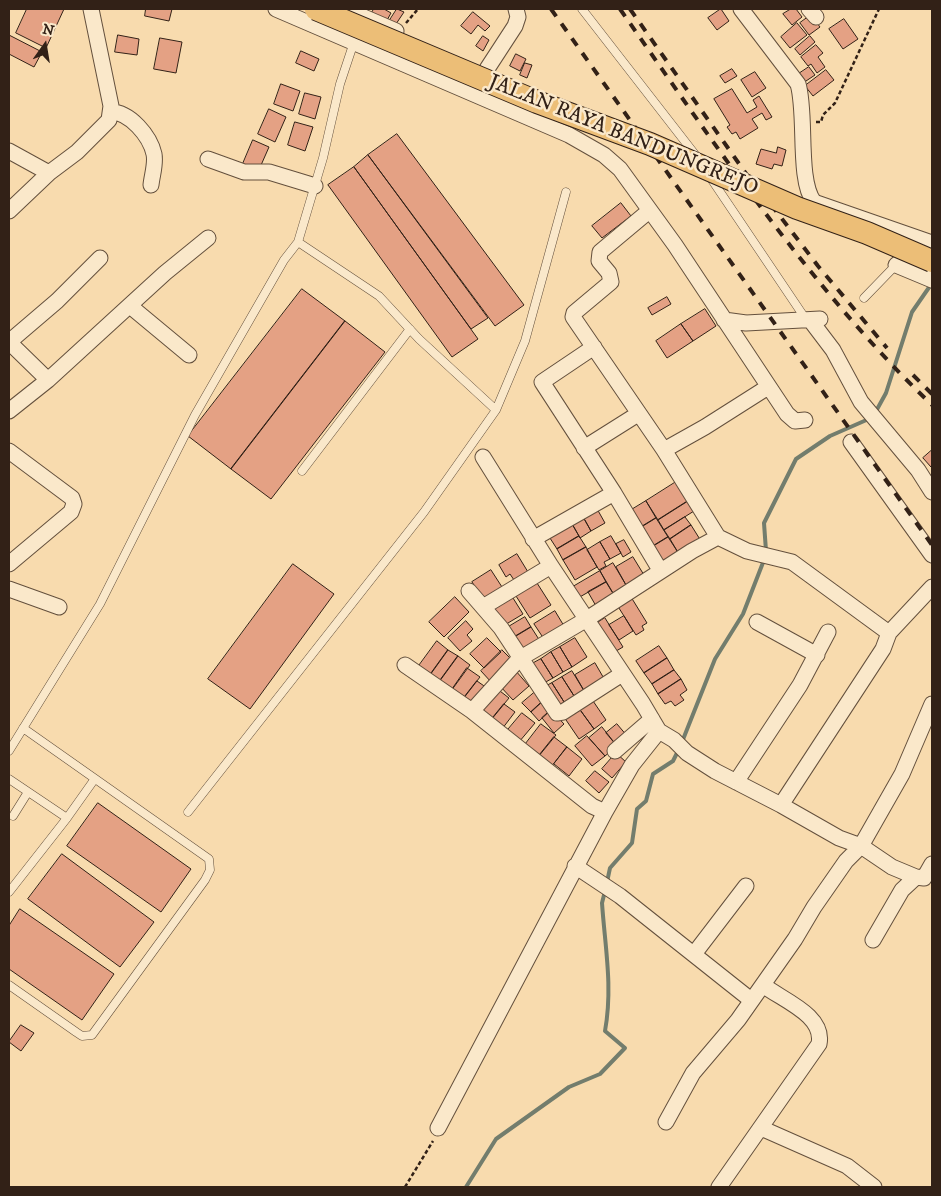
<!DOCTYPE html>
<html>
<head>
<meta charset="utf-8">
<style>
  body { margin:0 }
  #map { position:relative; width:941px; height:1196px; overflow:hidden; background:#f8dbae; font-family:"IM FELL DW Pica",serif }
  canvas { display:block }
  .frame { position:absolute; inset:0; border:10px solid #322117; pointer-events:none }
  .north { position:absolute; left:20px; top:20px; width:50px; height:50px; -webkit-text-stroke:4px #fae8ca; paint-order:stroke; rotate:13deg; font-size:14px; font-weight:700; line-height:20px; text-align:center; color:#322117 }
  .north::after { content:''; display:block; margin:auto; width:18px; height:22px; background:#322117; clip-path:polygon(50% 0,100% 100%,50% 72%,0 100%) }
</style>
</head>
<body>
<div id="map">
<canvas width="941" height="1196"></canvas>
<div class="frame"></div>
<div class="north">N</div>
</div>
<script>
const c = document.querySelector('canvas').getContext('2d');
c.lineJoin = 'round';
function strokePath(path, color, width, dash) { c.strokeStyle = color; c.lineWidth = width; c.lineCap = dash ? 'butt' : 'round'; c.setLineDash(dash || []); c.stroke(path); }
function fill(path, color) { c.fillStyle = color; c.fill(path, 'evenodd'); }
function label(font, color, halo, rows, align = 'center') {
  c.font = font + ' "IM FELL DW Pica",serif'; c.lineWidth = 5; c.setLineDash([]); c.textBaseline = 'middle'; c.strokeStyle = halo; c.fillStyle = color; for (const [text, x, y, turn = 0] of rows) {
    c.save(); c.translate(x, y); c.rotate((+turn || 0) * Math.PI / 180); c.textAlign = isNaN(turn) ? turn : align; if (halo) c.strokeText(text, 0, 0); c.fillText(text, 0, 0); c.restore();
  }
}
const stream = new Path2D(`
  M875,413L886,393L912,312L930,286
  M766,551L764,523L796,459L830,436L871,418
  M682,742L715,659L743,614L764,560
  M607,882L610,868L632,843L637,809L646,801L653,774L673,761L678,751
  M466,1187L496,1139L569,1087L600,1074L625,1048L605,1031C613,987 605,947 602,903L605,891`);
const building = new Path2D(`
  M27,9H64L46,48L16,33Z
  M146,9H172L169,21L145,16Z
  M374,9H384L391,13L386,22L371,14Z
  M397,9L404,12L394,27L388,23Z
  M721,9L729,21L717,30L708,18Z
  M791,9H796L802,17L792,25L783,14Z
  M473,12L490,26L485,31L478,25L471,34L461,26Z
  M811,15L820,27L809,35L800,23Z
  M844,19L858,39L843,49L829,29Z
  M797,23L807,35L790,48L781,37Z
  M9,35L42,52L34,67L9,54Z
  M118,35L139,39L137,55L115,52Z
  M483,36L489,40L483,51L476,46Z
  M810,36L815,42L800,55L795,49Z
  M160,38L182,42L176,73L154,69Z
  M816,45L823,53L818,57L825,67L817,73L811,64L808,66L801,57Z
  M301,51L319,59L314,71L296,63Z
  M516,54L526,59L520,71L510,66Z
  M525,63L532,65L527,78L520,75Z
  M809,67L815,75L803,83L797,75Z
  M732,69L737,76L725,83L720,76Z
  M826,70L834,80L813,96L805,86Z
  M755,72L766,88L752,97L741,80Z
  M281,84L300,91L293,111L274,104Z
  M732,89L747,113L757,107L753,100L759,96L772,117L766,120L762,113L752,119L758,128L740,139L736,132L732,134L727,127L730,125L714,99Z
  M305,93L321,97L315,119L299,114Z
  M269,109L286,117L275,142L258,134Z
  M295,122L313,127L305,151L288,145Z
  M397,134L524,305L495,326L368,155Z
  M253,140L269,147L258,172L242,166Z
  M778,147L786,150L782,166L774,164L772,169L756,164L761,149L776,153Z
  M368,155L488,318L471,329L354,167Z
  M354,167L478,339L452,357L328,185Z
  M621,203L631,216L602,238L592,226Z
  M302,289L345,321L231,469L188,436Z
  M667,297L671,304L652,315L648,308Z
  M705,309L716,326L693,341L681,324Z
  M345,321L385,352L271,499L231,469Z
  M681,324L693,341L667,358L656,341Z
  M932,450V466L931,467L923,458Z
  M676,482L688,501L658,520L646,501Z
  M646,501L656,518L638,529L628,512Z
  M688,501L694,511L664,530L658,520Z
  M596,507L605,523L591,531L582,515Z
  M582,515L591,531L580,538L571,522Z
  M685,517L691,525L670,539L664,530Z
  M656,518L668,537L650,548L638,529Z
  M571,522L579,536L557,549L548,535Z
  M691,525L701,541L679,554L670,539Z
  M579,536L586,547L563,560L557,549Z
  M611,536L621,553L610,559L600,542Z
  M668,537L679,554L662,565L650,548Z
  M624,540L631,552L623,557L616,544Z
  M600,542L610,559L604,562L606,566L599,570L587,550Z
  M586,547L597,567L575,580L563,560Z
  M517,554L528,572L514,580L510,574L506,577L499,565Z
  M633,557L644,575L626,585L616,567Z
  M613,563L626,585L613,593L600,571Z
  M293,564L334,594L250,709L208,679Z
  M491,570L502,587L483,599L472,582Z
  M600,571L606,582L578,598L571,588Z
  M606,582L614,595L596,606L588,592Z
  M537,583L551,605L530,618L516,596Z
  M455,597L469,612L444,637L429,622Z
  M631,597L647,623L642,626L644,630L636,635L617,605Z
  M513,598L523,614L503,626L493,610Z
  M555,611L564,626L544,639L534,624Z
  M624,616L633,631L619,640L609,625Z
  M525,617L531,627L511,639L505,629Z
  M605,618L623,647L611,654L594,625Z
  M466,621L473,629L467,635L472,641L460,651L448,638Z
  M531,627L540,641L520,653L511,639Z
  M487,638L501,652L484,668L470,654Z
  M575,638L587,657L572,667L560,647Z
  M437,641L448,650L430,675L418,667Z
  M659,646L667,658L644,673L636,661Z
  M560,647L572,667L563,672L551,652Z
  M448,650L458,656L439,682L430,675Z
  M502,650L514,662L492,683L481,671Z
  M551,652L563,672L553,678L541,659Z
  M458,656L470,665L451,691L439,682Z
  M667,658L674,670L652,684L644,673Z
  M541,659L553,678L542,684L530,665Z
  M595,663L606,682L586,694L575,675Z
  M467,668L480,677L463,699L451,691Z
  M515,670L529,686L513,700L499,685Z
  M674,670L681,679L658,694L652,684Z
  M572,671L586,694L576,699L562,677Z
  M562,677L576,699L566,705L552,683Z
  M681,679L687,690L680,695L684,700L675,706L671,701L665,704L658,694Z
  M477,681L487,688L469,704L463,699Z
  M552,683L566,705L557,711L543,688Z
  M496,688L509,698L491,720L478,710Z
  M535,692L543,701L531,712L522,703Z
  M591,698L606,720L594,729L578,707Z
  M543,701L551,710L539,721L531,712Z
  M504,704L515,712L502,729L491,720Z
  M578,707L594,729L579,739L564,717Z
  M551,710L564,724L554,733L542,718Z
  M522,713L535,723L519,742L506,732Z
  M541,724L556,735L538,757L524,746Z
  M617,724L628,737L617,746L606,733Z
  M602,727L617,746L605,756L589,738Z
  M587,736L605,756L592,766L575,746Z
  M554,737L567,747L551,767L538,757Z
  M567,747L582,759L569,776L554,764Z
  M616,753L626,762L612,778L602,769Z
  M595,771L609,782L599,793L586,781Z
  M98,803L191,869L161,912L67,846Z
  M62,854L154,922L120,967L28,899Z
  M20,909L114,974L82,1020L9,969V926Z
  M21,1025L34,1033L21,1051L9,1042Z`);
const path = new Path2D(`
  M406,23L418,9
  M816,122H821L823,115L835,103L879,9
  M405,1187L433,1141`);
const service = new Path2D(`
  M582,9L697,157
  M710,177L807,321
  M298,242L379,296L419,339L496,410L525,341L566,192
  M864,298L896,265
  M302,471L410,329
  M9,751L100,604L195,415L284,260L298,242L323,158L340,84L354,42
  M9,779L67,818L94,780
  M188,812L424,512L496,410
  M13,816L28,792
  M9,892L67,818
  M9,985L76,1032L82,1036L92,1035L205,880L210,870L209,859L23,728`);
const minor = new Path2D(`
  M276,9L569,135L604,155L620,169L675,245L787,414L795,421L805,420
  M345,9L396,31
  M741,9L798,84C807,114 797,180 814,202L932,243
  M809,9L816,17
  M487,69L515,26L518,17L516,9
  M111,112C130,112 150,136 154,154C156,164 152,175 151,185
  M9,151L49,173
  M208,159L244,172H269L315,186
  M9,211L49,173L77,152L109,120L111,106L91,9
  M649,211L600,252L599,261L609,273L611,282L574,313L573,317L664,450L718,537L747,551L792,562L889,633
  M917,248L896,265L932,280
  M130,306L189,355
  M724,320L746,323L820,319
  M811,321L833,350L861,402L918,470L932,492
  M9,342L57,301L100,258
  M9,342L48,380
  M594,347L542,382L614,493L660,570
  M9,411L48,380L165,273L208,238
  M851,442L932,555
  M584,448L638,414
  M664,450L705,427L768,387
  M9,451L72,498L74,504L71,512L9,564
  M483,457L551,566L643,704L659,731L674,740L687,753L715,771L781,805L839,838L861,846L892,867L916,877L924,878L932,864
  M533,539L614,493
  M9,589L59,607
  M469,591L501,628L557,713L563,712L622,674
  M483,607L551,566
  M757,622L817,655
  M405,665L472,711L592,806L605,812
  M472,711L519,659L587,619L692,551L718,537
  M615,751L652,719
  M736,782L800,685L828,632
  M781,805L883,649L889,633L932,587
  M575,866L620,896L751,1000
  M873,940L902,890L916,877
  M694,954L746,886
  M666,1122L693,1073L738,1020L795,939L814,907L846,861L861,846L902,774L932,704
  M438,1128L605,812L632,765L659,731
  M761,1128L847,1166L874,1187
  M719,1187L819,1044C825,1015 782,1000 763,985`);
const rail = new Path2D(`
  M551,9L932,545
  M620,9C716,146 811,289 932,405
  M630,9L747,175
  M760,190L818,266L887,348
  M913,375L932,394`);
const primaryBridge = new Path2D(`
  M316,9L537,102L650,144L797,208L867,233L932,261`);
const streetNames = [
  ["JALAN RAYA BANDUNGREJO",623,136,22]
];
strokePath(stream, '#737d6d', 4);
fill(building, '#e4a184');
strokePath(building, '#322117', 1);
strokePath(service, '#64503d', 9);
strokePath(minor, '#64503d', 17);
strokePath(path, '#322117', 2.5, [4, 2.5]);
strokePath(service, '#fae8ca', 8);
strokePath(minor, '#fae8ca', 15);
strokePath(rail, '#322117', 4, [9, 9]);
strokePath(primaryBridge, '#322117', 24, []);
strokePath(primaryBridge, '#ecbe77', 22);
label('21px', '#322117', '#fae8ca', streetNames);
</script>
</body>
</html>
